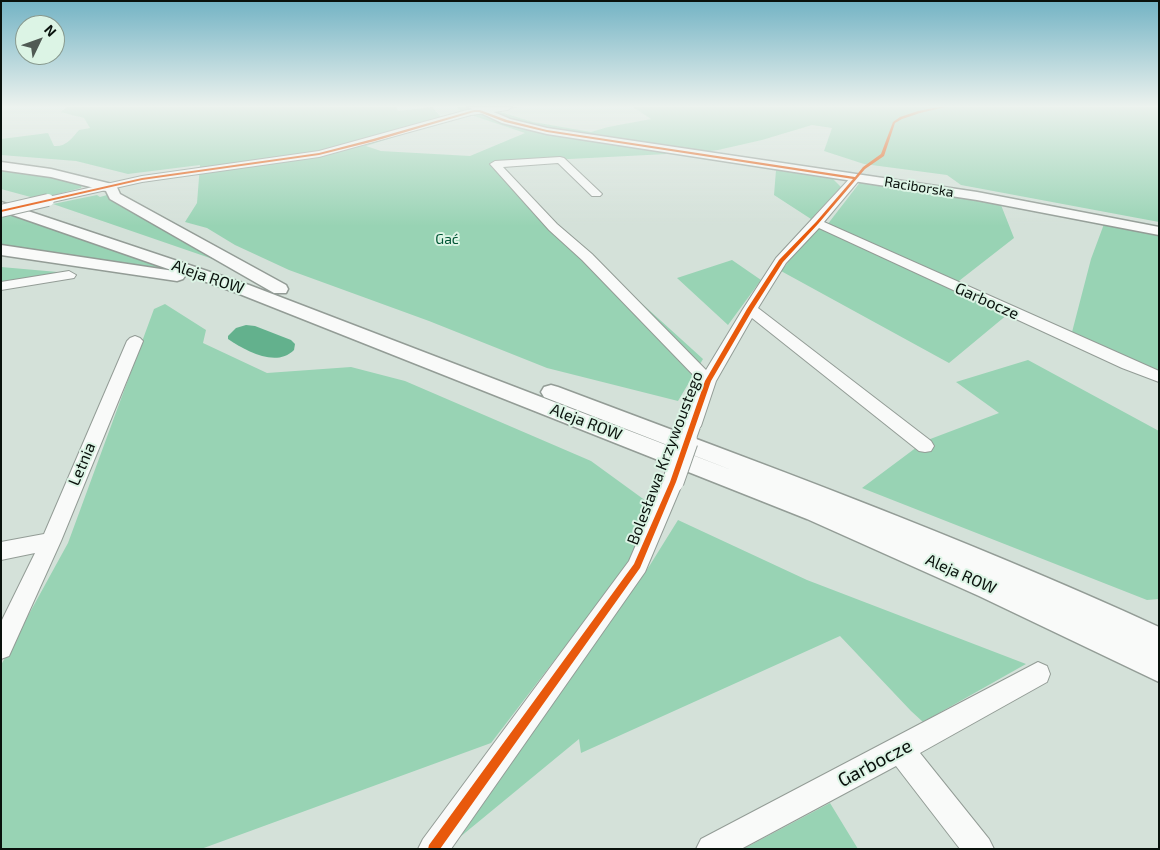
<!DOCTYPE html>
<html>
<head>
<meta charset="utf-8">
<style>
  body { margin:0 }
  #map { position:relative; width:1160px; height:850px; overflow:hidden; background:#d4e1d9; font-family:"Exo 2",sans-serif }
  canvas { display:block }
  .frame { position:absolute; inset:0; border:2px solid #09110c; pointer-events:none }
  .north { position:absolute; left:15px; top:15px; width:50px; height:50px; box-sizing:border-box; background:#dcf4e5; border:1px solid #88998e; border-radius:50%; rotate:48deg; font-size:14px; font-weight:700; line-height:20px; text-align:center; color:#09110c }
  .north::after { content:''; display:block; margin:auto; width:18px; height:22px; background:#505a54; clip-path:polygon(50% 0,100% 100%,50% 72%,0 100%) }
</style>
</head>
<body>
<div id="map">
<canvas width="1160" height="850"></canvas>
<div class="frame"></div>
<div class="north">N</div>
</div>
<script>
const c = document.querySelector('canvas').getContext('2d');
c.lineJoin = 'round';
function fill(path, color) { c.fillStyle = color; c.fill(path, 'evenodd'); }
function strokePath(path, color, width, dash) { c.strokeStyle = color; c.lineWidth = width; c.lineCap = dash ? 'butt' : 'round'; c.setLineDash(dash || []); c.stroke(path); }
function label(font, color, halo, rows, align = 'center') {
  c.font = font + ' "Exo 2",sans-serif'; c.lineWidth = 4; c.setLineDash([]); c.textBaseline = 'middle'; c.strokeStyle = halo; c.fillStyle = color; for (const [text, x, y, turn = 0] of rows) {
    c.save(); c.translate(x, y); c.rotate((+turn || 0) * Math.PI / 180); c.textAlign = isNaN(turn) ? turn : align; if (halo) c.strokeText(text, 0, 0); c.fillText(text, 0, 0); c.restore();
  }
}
const green = new Path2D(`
  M67,107H396L398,111L432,107L442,118L461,112L457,107H522L497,111L533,122L591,132L608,127L651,119L633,107H1159V222L961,185L947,175L864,164L824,151L832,128L812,125L762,140L718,150L704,152L658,146L667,154L492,163L596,262L703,359L678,401L547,368L429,321L289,270L235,245L207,228L185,222L197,203L200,165L128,174L76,161L1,155V139L48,133L54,146C66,147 72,138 79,130L90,128L84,118L60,112ZM468,114L525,133L470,156L381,151L366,146Z
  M1,167L43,173L82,185L81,188L38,199L1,189Z
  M776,170L833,179L841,187L811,219L774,195Z
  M861,181L1001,205L1014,238L955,284L827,225Z
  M97,195L100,197L107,195L236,267L53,204Z
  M8,214L188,275L1,246V216Z
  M1104,224L1159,235V373L1071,336L1091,259Z
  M818,226L1008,314L949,363L781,271Z
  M732,260L761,280L728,325L677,278Z
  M1,267L69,273L1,285Z
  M165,304L206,330L203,343L267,373L351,367L405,381L591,461L646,501L632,559L491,743L201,849H1V665L68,543L154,309Z
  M1028,360L1159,431V599L1147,600L862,488L925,441L999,413L956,382Z
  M678,520L807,580L1026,664L923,722L911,711L840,636L581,753L579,739L460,837L650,565Z
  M830,803L858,849H745V848Z`);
const water = new Path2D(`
  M246,325L255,326L291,340L295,344L294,350C276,368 246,351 228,339V336L236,328Z`);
const minor = new Path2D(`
  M487,107H512L508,110L471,115L319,157L142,182L48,203L42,200L48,197L142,176L319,151L467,110Z
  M560,157L564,158L600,192L602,194L600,196H592L558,163L503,167L557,224L592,254L706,370L743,309L776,258L852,176L856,175L861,178L824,222L1159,371V382L1122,368L819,228L786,263L758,308L931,441L934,446L931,451L925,452L919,451L752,318L716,381L701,426L698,430L692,432L686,430L683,426L700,382L582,260L549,230L490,164L495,161Z
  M69,271L76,275L74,278L1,290V282Z
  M135,336L140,338L143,341L61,541L9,656L1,659V622L35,553L1,560V542L44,534L127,341L130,338Z
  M673,475L680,477L683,482L645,572L451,849H418L423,839L629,561L663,482L666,477Z
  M1038,662L1047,666L1050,674L1047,682L920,753L989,839L994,849H960L896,766L741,849H696L701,839Z`);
const major = new Path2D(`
  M468,107H482L510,119L547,128L977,192L1159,227V235L977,200L547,134L502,123Z
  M1,162L51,169L116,185L120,194L286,285L288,289L286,293H274L110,199L106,191L51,177L1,170Z
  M1,202L249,285L734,471L544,397L541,392L544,387L551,385L558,387C760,463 963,537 1159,627V682L979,596L807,519L237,293L184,274L185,276L183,279L177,281L1,255V245L174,271L1,211Z`);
const minorBridgeFar2 = new Path2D(`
  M1,211L48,200`);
const minorBridgeFar1 = new Path2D(`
  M686,443L692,426`);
const minorBridge = new Path2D(`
  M673,482L687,442`);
const cycleway = new Path2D(`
  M939,107H945L920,113L902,119L895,123L884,156L865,169L818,224L783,262L753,309L711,381L676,482L640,568L440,849H428L429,845L634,564L670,482L705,381L747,309L779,260L816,222L853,179L547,132L505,122L479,112H474L375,141L319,155L142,180L1,212V210L142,178L319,153L373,139L474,110H480L507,120L547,130L855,177L863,167L881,154L893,122L900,117L918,111Z`);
const farStreetnames = [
  ["Raciborska",919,187,9]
];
const farParknames = [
  ["Gać",447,239]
];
const streetNames = [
  ["Aleja ROW",208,277,19],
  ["Garbocze",987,301,24],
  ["Aleja ROW",586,422,21],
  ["Bolesława Krzywoustego",665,458,-69],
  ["Letnia",82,464,-67],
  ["Aleja ROW",961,574,24]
];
const nearStreetnames = [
  ["Garbocze",875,763,-28]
];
fill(green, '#98d3b4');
fill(water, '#63b18d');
strokePath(minor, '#939c96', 2);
strokePath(major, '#939c96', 3);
fill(minor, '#f9faf9');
fill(major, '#f9faf9');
strokePath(minorBridgeFar2, '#939c96', 14, []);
strokePath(minorBridgeFar1, '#939c96', 18, []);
strokePath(minorBridge, '#939c96', 23, []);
strokePath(minorBridgeFar2, '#f9faf9', 12);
strokePath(minorBridgeFar1, '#f9faf9', 16);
strokePath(minorBridge, '#f9faf9', 21);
fill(cycleway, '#e8590c');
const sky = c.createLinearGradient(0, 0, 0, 226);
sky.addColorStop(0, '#73b3c4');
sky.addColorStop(0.47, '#ecf2ee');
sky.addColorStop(1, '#ecf2ee00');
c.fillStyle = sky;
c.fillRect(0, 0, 1160, 226);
label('14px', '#09110c', '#dcf4e5', farStreetnames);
label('14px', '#005535', '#dcf4e5', farParknames);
label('16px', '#09110c', '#dcf4e5', streetNames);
label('19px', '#09110c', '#dcf4e5', nearStreetnames);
</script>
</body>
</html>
